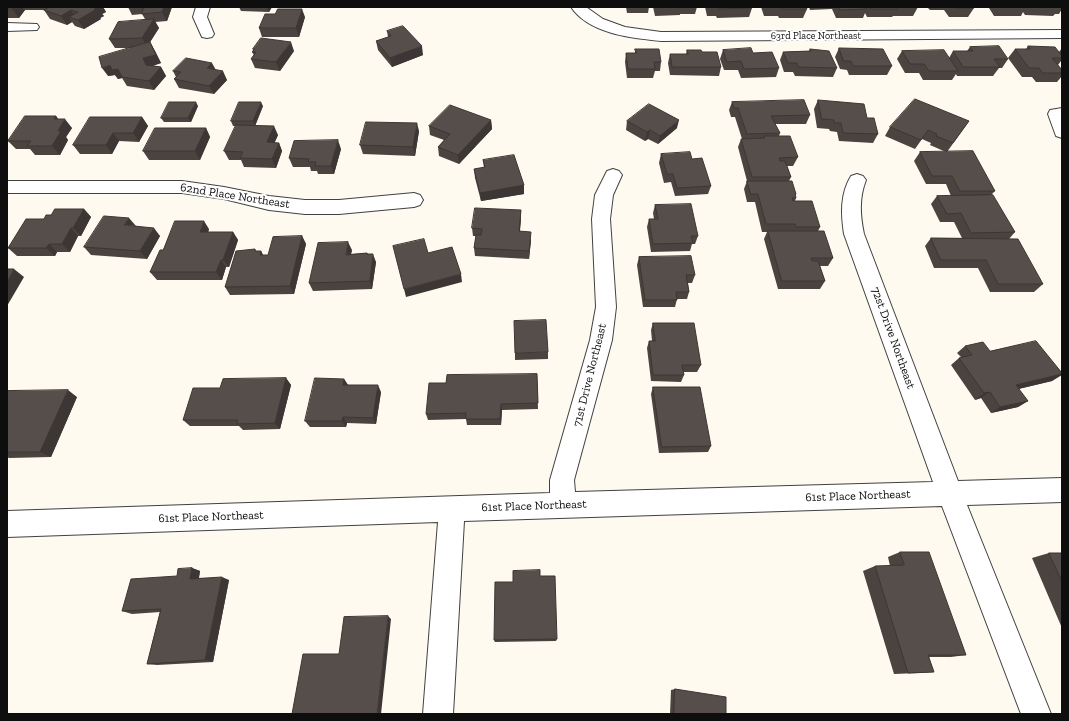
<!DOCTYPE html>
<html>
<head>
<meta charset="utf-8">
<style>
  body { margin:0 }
  #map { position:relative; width:1069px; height:721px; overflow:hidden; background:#fefaef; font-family:"Zilla Slab",serif }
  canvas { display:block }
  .frame { position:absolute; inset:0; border:8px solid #0e0e0e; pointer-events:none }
</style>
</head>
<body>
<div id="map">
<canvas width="1069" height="721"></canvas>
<div class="frame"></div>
</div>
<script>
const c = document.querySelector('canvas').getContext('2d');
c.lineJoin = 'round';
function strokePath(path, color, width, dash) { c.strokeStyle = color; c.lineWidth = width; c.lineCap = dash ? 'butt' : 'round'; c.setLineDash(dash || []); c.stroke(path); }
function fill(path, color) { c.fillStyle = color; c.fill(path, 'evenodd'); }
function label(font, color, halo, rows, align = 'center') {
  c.font = font + ' "Zilla Slab",serif'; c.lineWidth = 4; c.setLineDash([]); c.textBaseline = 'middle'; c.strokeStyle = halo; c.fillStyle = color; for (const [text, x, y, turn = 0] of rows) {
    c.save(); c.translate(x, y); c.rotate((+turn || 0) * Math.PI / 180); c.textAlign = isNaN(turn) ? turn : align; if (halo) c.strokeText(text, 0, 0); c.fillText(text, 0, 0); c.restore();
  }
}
const minor = new Path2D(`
  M196,7H210L207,17L214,34L212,37L207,38L202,37L193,17Z
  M571,7H586L603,19L625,27L661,32L1062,30V38L661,41C632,38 589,34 571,7Z
  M7,23L37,24L39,27L37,30L7,31Z
  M1062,108V138L1056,136L1048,114L1050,110Z
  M613,169L619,171L622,175L613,195L610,219L616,307L612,340L574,480L575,492L933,482L844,234C841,214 840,194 851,176L857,174L863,176L866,180C859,198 860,215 864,234L958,481L1062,478V502L967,505L1051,714H1021L942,506L464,521L453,714H423L438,522L7,537V511L550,493V480L590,340L596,307L592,219L595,195L607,171Z
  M7,181H182L224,187L269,196L305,200H339L414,193L420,195L423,200L420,205L414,207L339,214H305L269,210L224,199L182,193H7Z`);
const wall = new Path2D(`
  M7,7H49L48,8L50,7H103L106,12L102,14L104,16L100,18L101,19L84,29L75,26L72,22L67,25L50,19L44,10H45H25L19,18H7Z
  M128,7H172L167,21L155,22L159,28L150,42L155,51L161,63L153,66L161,67L166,76L154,90L127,86L122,78L118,79L115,75L108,76L132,48H115L109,39L145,19L142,14L132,15Z
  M239,7H272L269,12L241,11Z
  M615,7H649L648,13H627L626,7Z
  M653,7H697L695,14H680V15L655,16Z
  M705,7H751L752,8L749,17L717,18L716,16H707Z
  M761,7H806L807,9L803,18H779L778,16H764Z
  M809,7H918L913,16H893L892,17H867L865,13L863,18H836L832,9L810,10Z
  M927,7H1062V9L1059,14H1055L1053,16L1025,15L1023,12L1021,16H994L989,8H974L968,17H949L944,10H930Z
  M305,17L299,37H262L259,28Z
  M387,31L423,55L392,67L378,50L376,41L388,37Z
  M1028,46L1059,52L1062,48V61H1061L1058,65L1062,70V76L1057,82H1036L1032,77H1022L1008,58L1015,49H1026Z
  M970,47L1008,59L1002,68H999L993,76H957L956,74L952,80H923L919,73H905L897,59L902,51L949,58L953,51H967Z
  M839,48L892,66L887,75H849L847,70L840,69L835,57Z
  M253,49L294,51L280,71L255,68L251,59L254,55L252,52L253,50Z
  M635,49L661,62L660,71H655L653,78H627L625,62L626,53H635Z
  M810,49L837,68L833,77L795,76L793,72H784L780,60L783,52L809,51Z
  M687,50L702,52L721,67L719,76L670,75L668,63L670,54H686Z
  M723,50L753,53L779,68L776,77L741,78L738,70H724L720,59Z
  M216,70L227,80L214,94L179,88L174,79L176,77L173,71Z
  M818,100L867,118L878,134L873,143L839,141L837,132L830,131L829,129L817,128L814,109Z
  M732,102L810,115L806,124H775L780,133L779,136L798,157L793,166H787L791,177L789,181L796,194L795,196L796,198L795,201L820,227L818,231L833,258L828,266H820L825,281L820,289H778L764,239L767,232H762L755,202H747L744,189L747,181L738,147L741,139H742L735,117H731L729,110Z
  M198,106L191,122H164L161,118Z
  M263,106L255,126L278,135L274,143H279L282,151L276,168L244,167L241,160H229L224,151L236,126H233L231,121Z
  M56,116L58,119L72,128L66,137L68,140L60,155H35L30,149H16L8,141Z
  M142,117L148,126L139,142L119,141L112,154H80L73,145Z
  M491,120L492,129L459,164L439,156L438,147L444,140L430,135L429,126Z
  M627,121L677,128L658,144L648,139L645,141L626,130Z
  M969,121L947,152L995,191L991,195L1015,232L1009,239L1043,284L1034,292H990L978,268H934L925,246L931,238H962L954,222H940L931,204L937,196H951L946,184H926L914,161L920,152H946L930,145L931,143L922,139L915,149L885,136L890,127Z
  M206,128L210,137L200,160H149L143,151Z
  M419,131L415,156L363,154L360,145Z
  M341,149L334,174H318L317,171H311L310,167H293L289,158Z
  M661,154L692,159L711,186L708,194L675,196L671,182L664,183L659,163Z
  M483,160L524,185V194L481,201L475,178L474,169L484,168Z
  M655,205L698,236L695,244H692L690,251L651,252L647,227L649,219H654L653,213Z
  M84,209L91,217L81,236H78L70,252H57L55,256H17L8,248L44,219L51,215Z
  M521,210V218L520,231L531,240L529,259L475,256L474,248L476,236H473L472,228Z
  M136,226L160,236L147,259L91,255L84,247Z
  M209,229L208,232H233L238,240L229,267H226L222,280H157L150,272L163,250Z
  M302,236L306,244L294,294L230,295L225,287L255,249L256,251H261L263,255H268Z
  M352,250L351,254L367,253L376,262L372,289L313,291L309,283Z
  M639,257L695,275L692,283H688L689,292L687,299H677L675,307H643L637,265Z
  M653,323L701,365L697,372H683L684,375L681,382L651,381L647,348L649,341H652L651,330Z
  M965,346L990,351L1062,373V375L1052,381L1018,389L1028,401L1018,407L991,413L981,398L975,400L951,365L959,358L961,357L957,353Z
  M548,352V359L515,360V353Z
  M537,374L538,409L502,410L501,425H467L466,419L428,420L426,414L446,383Z
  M286,378L291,385L280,429L243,430L239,426H190L183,420L220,388Z
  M344,379L348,385L381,392L376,424L347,423L346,427H310L305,421Z
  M653,387L711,446L708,452L659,453L651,394Z
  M7,391L77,397L51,457L9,458L7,457Z
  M900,552L966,655L951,657H929L934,672L919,673L894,674L863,571L875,566H890L888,557Z
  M1049,553H1062V628L1032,558Z
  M192,568L200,571L199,578L229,580L213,662L157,665L147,664L160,612L132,614L122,611L177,576Z
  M540,576L557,639L556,641L495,642L494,640L513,582Z
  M675,689L726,714H670L671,690Z`);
const shadedWall = new Path2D(`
  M14,7H22L25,10L19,18L12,9Z
  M96,7H103L106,12L102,14L104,16L100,18L101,19L84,29L78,20L94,9Z
  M164,7H172L167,21L162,12Z
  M267,7H272L269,12Z
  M302,9L305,17L299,37L296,28Z
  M71,10L77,19L69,17L72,22L67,25L61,16Z
  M154,19L159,28L147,47L142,38Z
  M150,42L155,51L161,63L148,67L146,65L143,58Z
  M291,42L294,51L280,71L276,62Z
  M422,46L423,55L392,67L390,58Z
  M212,63L217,72L207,68Z
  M110,65L118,69L122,78L118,79L115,75L108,76L102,68Z
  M161,67L166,76L154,90L149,81Z
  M223,71L227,80L214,94L209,86Z
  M196,102L198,106L191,122L188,118Z
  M261,102L263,106L255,126L253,121Z
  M56,116L62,124L65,119L72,128L66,137L68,140L60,155L52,146L54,119Z
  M142,117L148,126L139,142L133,133Z
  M491,120L492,129L459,164L458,155Z
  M679,120L677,128L658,144L660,136Z
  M417,123L419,131L415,156L413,147Z
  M274,126L278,135L271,151L267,142Z
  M206,128L210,137L200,160L195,151Z
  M650,130L648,139L645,141L647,132Z
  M113,133L119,141L112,154L106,145Z
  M338,140L341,149L334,174L331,166Z
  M279,143L282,151L276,168L272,159Z
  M524,185V194L481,201L480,193Z
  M84,209L91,217L81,236L73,228Z
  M521,210V218L519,239V231Z
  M129,218L136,226L124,225Z
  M204,221L209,229L206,240L200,232Z
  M71,228L78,236L70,252L62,244Z
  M154,228L160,236L147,259L140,251Z
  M233,232L238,240L229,267L223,260Z
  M531,232V240L529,259V251Z
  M302,236L306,244L294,294L290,286Z
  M348,242L352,250L349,263L346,255Z
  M49,244L57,252L55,256L46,248Z
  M261,251L265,259L260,255Z
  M373,254L376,262L372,289L370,281Z
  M221,260L226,267L222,280L216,272Z
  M14,269L24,277L7,306V282Z
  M461,274L462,282L406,297L404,289Z
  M1062,374L1052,381L1006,392L1016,385Z
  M286,378L291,385L280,429L275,423Z
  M344,379L348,385H343Z
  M378,385L381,392L376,424L373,418Z
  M68,390L77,397L51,457L40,452Z
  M990,392L981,398L975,400L984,393Z
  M1028,401L1018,407L991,413L1000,407Z
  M501,404L502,410L501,425L500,419Z
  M343,417L347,423L346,427L342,421Z
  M192,568L200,571L198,582L190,579Z
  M222,577L229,580L213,662L205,660Z
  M388,616L391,619L381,714H377Z`);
const building = new Path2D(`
  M7,7H14L12,9H7Z
  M50,7H98L94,9L95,10L78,20L69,17L78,12L71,10L61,16L44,10Z
  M144,7H164L162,12L142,14Z
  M709,7H751L752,8L719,9V7Z
  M767,7H806L807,9H782V7Z
  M839,7H865L867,9L840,10Z
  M870,7H896L897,9H871Z
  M954,7H973L974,8H955Z
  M278,9H302L296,28H259L265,14H275Z
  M154,19L142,38L109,39L118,22Z
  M403,26L422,46L390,58L376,41L391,36L387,31Z
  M261,38L291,42L276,62L251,59L256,52H252L255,49H253Z
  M150,42L156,55L143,58L146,65L161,67L149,81L122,77L118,69L112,70L110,65L102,68L99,57Z
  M999,46L1008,59H994L1000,67H963L953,51H973L970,47Z
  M1028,46L1055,47L1062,56V58H1052L1062,70V73H1043L1039,68H1029L1015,49H1030Z
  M751,48L753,53L772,52L779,68L744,69L741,61L727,62L723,50Z
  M839,48L883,49L892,66H853L851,61H844Z
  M635,49H659L661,62H654L655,69H628L626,53H636Z
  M810,49L829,51L837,68L798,67L797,63H788L783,52L811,51Z
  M687,50H701L702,52H717L721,67H672L670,54H688Z
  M944,50L958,71H929L924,64H910L902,51Z
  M186,58L212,63L207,68L223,71L209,86L174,79L181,72L173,71Z
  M915,99L969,121L953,143L936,136L937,134L928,130L921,140L890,127Z
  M804,100L810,115L771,116L780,133L747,134L738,108H734L732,102Z
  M818,100L864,104L867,118H874L878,134L843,133L841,123H834V120L822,119Z
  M169,102H196L188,118H161Z
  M239,102H261L253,121H231Z
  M649,104L679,120L660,136L650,130L647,132L627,121Z
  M450,105L491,120L458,155L438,147L450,134L429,126Z
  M25,116H56L54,119H65L58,131H61L52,146H27L31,141H8Z
  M90,117H142L133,133H113L106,145H73Z
  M366,122L417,123L413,147L360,145Z
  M236,125L274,126L267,142L279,143L272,159L240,158L243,152L224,151Z
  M155,128H206L195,151H143Z
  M764,136H790L798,157L779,158L780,161H785L791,177H752L741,139L764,138Z
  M338,140L331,166H315L316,162H308L309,159L289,158L294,141Z
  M973,151L995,191H960L952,176H932L920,152Z
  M690,152L692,159L702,158L711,186L677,188L673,174H667L661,154Z
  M514,155L524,185L480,193L474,169L485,167L483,160Z
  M747,181H792L796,194H795L796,198H792L793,201H812L820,227H796L795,224H766L758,194H751Z
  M993,195L1015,232L971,233L961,213L947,214L937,196Z
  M691,204L698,236H691L693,243L653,244L649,219H658L655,205Z
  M475,208L521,210L519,231L531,232L529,251L474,248L476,235H481L482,229L472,228Z
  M55,209H84L73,228H71L62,244H49L46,248H8L26,219H44L46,215H51Z
  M104,216L129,218L124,225L154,228L140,251L84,247Z
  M175,221H204L200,232H233L223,260H221L216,272H150L160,250H163Z
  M768,231H824L833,258H811L812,261H818L825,281H782Z
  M302,236L290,286L225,287L236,251L255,249V251H261L260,255H268L273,237Z
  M931,238L1018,239L1043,284H998L986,260H941Z
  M424,239L428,253L452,247L461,274L404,289L393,246Z
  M348,242L346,255L367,253V254H373L370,281L309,283L318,243Z
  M691,256L695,275H686L689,292H676L677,300H645L639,257Z
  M7,269H14L7,282Z
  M546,320L548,352L515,353L514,321Z
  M653,323H694L701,365H682L684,375H653L649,341H655Z
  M1036,341L1062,373V374L1016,385L1028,401L1000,407L990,392L984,393L959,358L972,355L965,346L983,342L990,351Z
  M537,374L538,403L501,404L500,419H466V413L426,414L429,383H446L447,375Z
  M286,378L275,423L237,424L238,420H183L193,388H220L223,379Z
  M315,378L344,379L343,385H378L373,418L343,417L342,421H305Z
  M653,387H700L711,446L662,447Z
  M68,390L40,452H7V391Z
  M900,552H929L966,655H928L934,672L908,673L875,566L904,565Z
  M1049,553H1062V581Z
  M192,568L190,579L222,577L205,660L147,664L161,609L122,611L131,579L177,576L178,569Z
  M540,570V576H555L557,639L494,640L495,582H513V571Z
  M388,616L377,714H292L303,654H339L344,617Z
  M675,689L726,697V714H674Z`);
const farStreetnames = [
  ["63rd Place Northeast",816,36]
];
const streetNames = [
  ["62nd Place Northeast",235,196,9],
  ["72st Drive Northeast",893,338,70],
  ["71st Drive Northeast",590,375,-76],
  ["61st Place Northeast",858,496,-2],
  ["61st Place Northeast",534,506,-2],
  ["61st Place Northeast",211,517,-2]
];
strokePath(minor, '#414141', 2);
fill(minor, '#fff');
fill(wall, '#4a4340');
fill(shadedWall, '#3c3734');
fill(building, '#564e4a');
strokePath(building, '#3c3734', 1);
label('10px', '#0e0e0e', '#fff', farStreetnames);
label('12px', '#0e0e0e', '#fff', streetNames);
</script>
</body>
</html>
